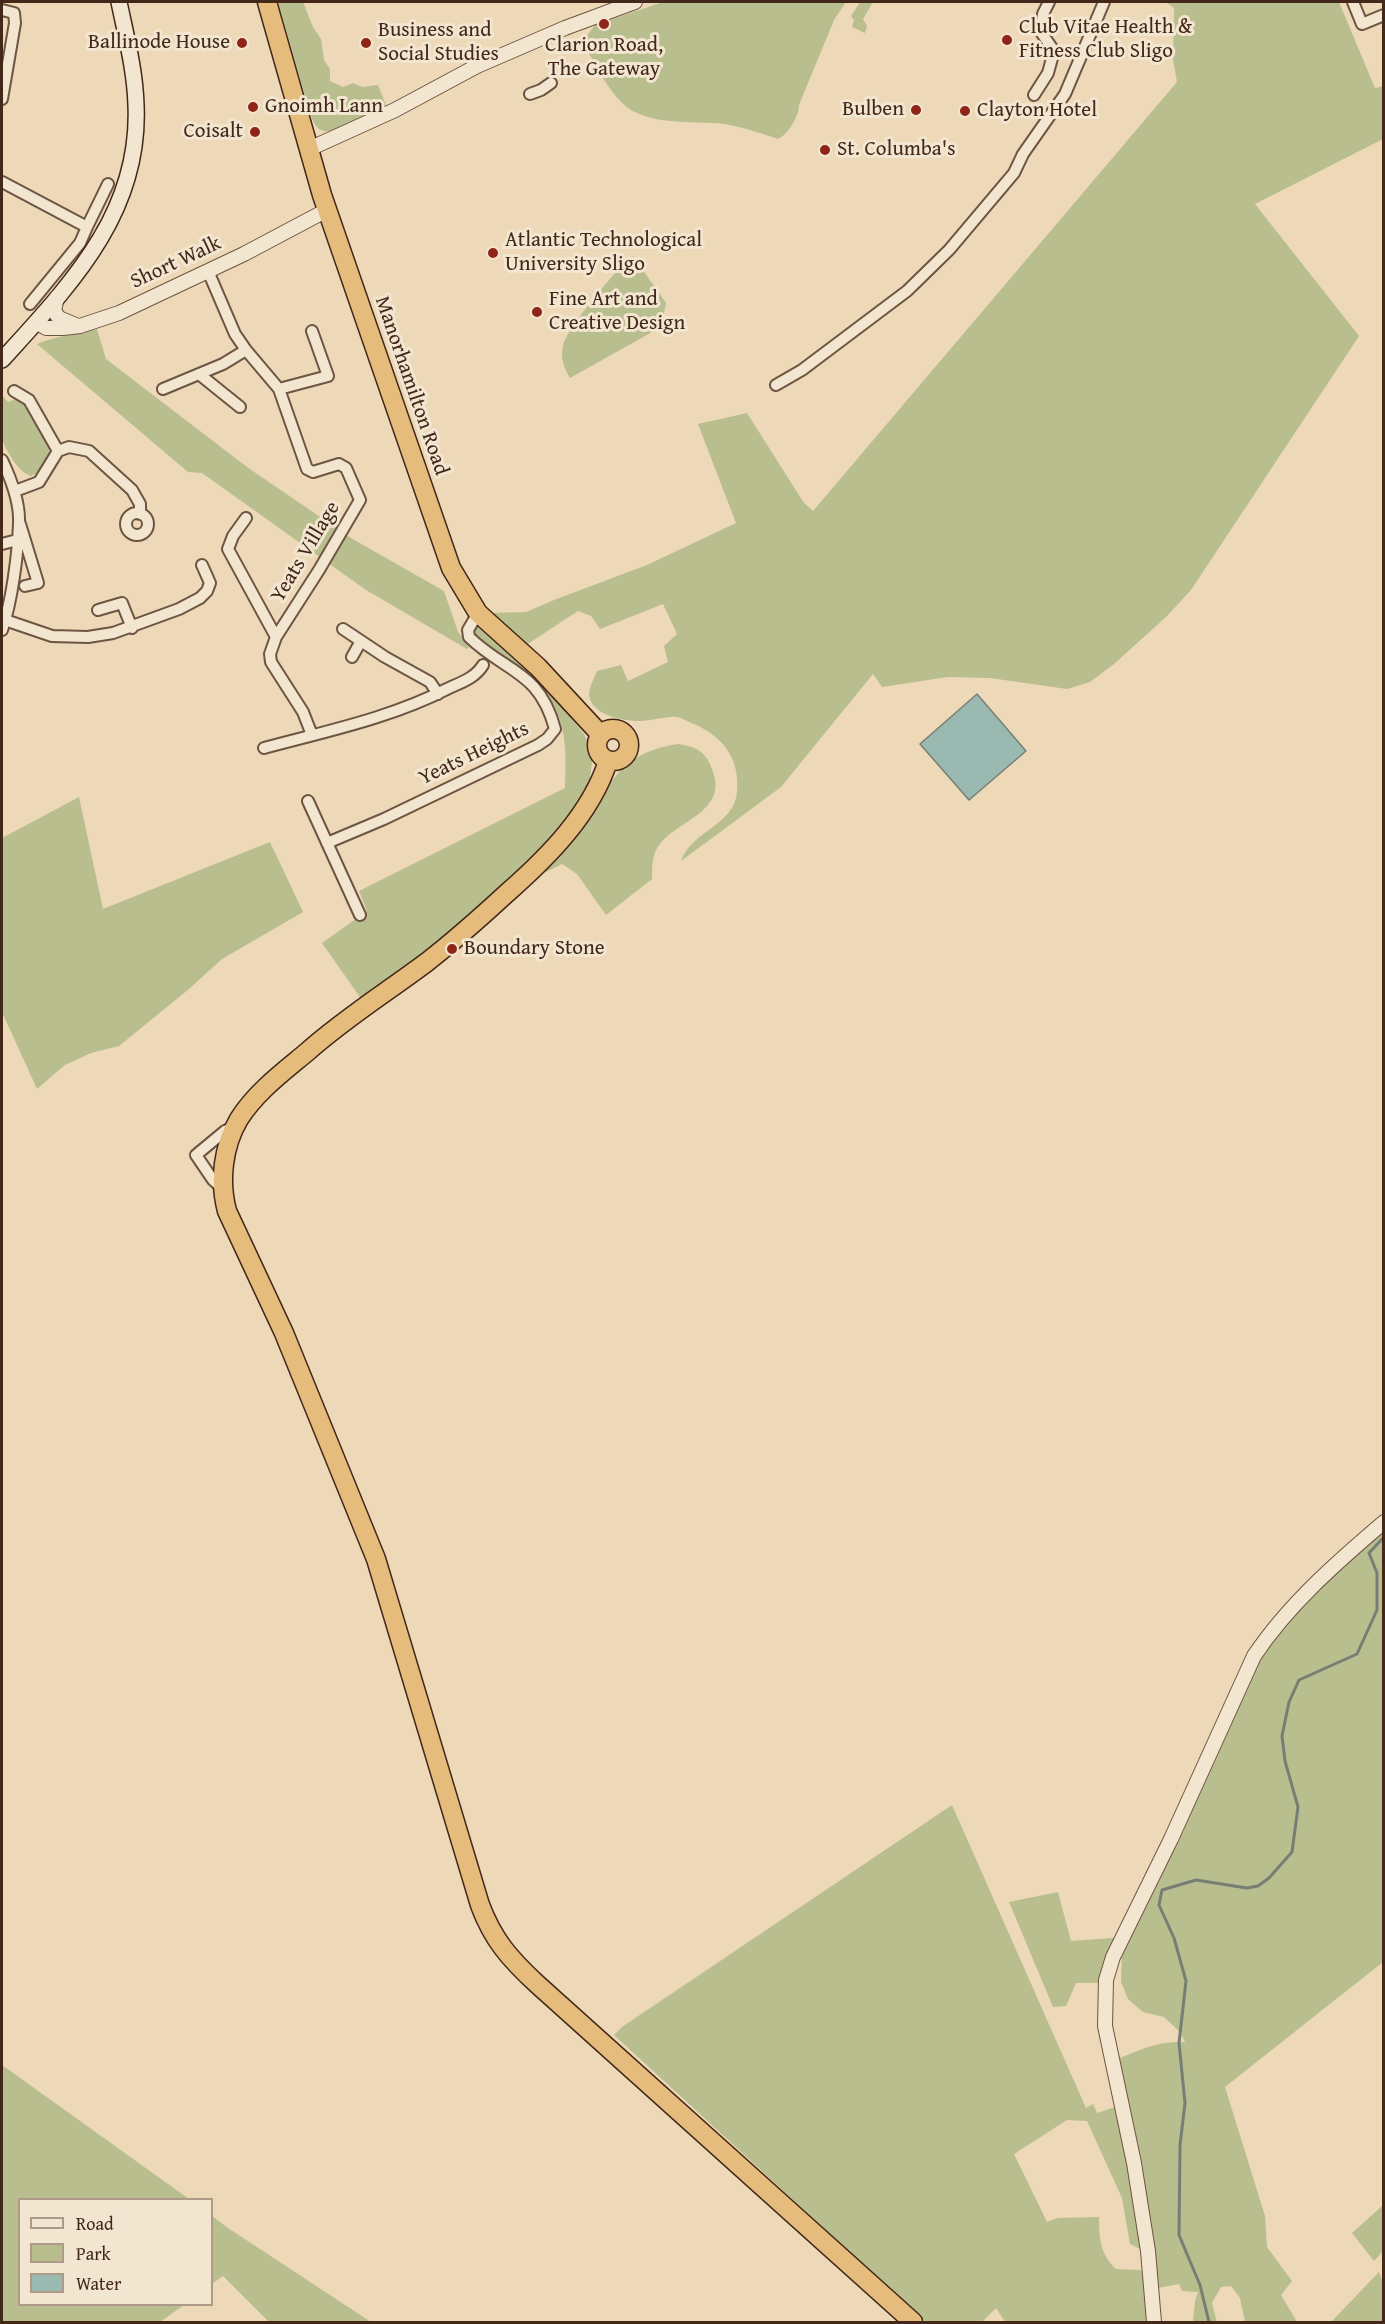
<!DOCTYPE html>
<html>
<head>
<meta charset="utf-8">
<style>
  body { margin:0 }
  #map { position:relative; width:1385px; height:2324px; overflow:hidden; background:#edd8b8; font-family:"Gentium Book Plus",serif }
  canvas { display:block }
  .frame { position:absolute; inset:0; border:3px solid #43281a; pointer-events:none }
  .legend { position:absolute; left:18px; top:2198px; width:195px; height:108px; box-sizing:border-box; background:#f3e6d1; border:2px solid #ad9a88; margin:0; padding:8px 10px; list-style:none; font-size:18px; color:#43281a }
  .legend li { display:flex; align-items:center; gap:12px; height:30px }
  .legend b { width:30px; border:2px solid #ad9a88 }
</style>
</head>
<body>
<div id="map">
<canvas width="1385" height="2324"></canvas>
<div class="frame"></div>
<ul class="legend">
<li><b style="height:8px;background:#f3e6d1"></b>Road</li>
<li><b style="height:16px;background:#b9be8e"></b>Park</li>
<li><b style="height:16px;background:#99b9b1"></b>Water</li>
</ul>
</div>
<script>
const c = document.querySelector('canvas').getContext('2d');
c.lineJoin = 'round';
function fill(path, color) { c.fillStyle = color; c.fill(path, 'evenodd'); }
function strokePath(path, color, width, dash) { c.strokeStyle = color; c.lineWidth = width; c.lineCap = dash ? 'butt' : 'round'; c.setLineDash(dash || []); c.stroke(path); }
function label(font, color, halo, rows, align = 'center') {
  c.font = font + ' "Gentium Book Plus",serif'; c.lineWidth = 6; c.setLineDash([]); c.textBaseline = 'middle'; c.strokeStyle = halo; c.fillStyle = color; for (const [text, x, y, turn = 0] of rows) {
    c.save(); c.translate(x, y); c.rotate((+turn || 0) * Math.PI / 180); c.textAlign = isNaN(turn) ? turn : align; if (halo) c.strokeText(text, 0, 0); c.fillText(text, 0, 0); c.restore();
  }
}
const green = new Path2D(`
  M278,2H303L313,27L321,39L324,60L330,69V81L343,87L353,83L362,87L378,85L386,105C374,111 336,134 324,131C315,129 313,121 310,113Z
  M663,2H846L834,20L799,105C799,116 788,135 778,139C760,133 743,127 724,124C692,120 647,127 622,103C606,87 596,65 584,45L586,37L595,25Z
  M860,2H873L863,19L867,26L865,33L852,27L854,20L851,16Z
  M1166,2H1339L1375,88L1383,86V139L1255,204L1359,336L1191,590L1166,617L1114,664L1090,682L1067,689L990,678L948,677L882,687L873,674L781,787L681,861C692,830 734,826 737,792C740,758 723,737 694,724C688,722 683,718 677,717C665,716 653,721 640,721C623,721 589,715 589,693C590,686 594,678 597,671L621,665L628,681L668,662L664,646L677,634L663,604L600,629L591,616L578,611L523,647L488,613L526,612L554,600L647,565L736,523L698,424L747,413L804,503L813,511L1177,82L1173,60L1174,8Z
  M633,256L666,303L661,327L570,378C564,367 560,359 563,346C566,329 618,267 633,256Z
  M97,329L106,359L247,467L351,538L444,591L458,632L469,647L467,649L366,590L202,473L188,472L37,344C56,336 77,334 97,329Z
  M2,395L8,402L18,398C28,404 32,414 38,424C50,446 59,461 31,476C18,472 7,452 2,439C0,430 2,405 2,395Z
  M483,625L533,671L584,734L593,755L590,778L579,803L552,842L456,930L362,1000L322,943L367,911L359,891L565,788C568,728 563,701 514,662C500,651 485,646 473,632L476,627Z
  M678,744C696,747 705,750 712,769C729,811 680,819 660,844C652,853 652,867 652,879L606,915L577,874L562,864L530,880C545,866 565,852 577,835C609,790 615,753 678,744Z
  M79,797L103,909L270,842L303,912L222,959L189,989L119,1046L91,1053L65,1065L37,1089L2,1012V838Z
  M1383,1528V1962L1225,2087L1265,2216L1267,2247L1292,2281L1281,2295L1297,2322H1245L1240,2298L1231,2286L1221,2287L1212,2303L1217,2322H1193L1195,2301L1198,2292L1182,2291L1179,2284L1158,2288L1153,2267L1117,2059C1142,2049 1158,2041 1185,2042L1180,2032L1164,2017L1143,2012L1128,1999L1121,1982L1122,1950L1268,1642L1350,1556Z
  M952,1805L1086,2108L1093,2104L1097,2113L1115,2107L1134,2188L1144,2251L1130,2244L1122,2198L1087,2121L1067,2120L1014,2154L1047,2222L1058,2218L1099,2217C1099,2238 1100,2254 1116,2269L1140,2270L1147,2273L1150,2322H1005L996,2308L982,2322H926L614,2035L622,2027Z
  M1058,1892L1071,1941L1114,1938L1107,1952L1099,1983H1076L1066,2006L1053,2007L1009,1902Z
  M2,2065L189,2199L20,2200V2304L184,2305L160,2322H2Z
  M1382,2206L1384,2208L1383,2251L1374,2261L1352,2233Z
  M212,2216L228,2228L371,2322H269L223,2276L212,2284Z
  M1379,2272L1383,2282V2322H1331Z`);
const water = new Path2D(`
  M977,694L1026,751L969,800L920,744Z`);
const stream = new Path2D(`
  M1209,2322L1200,2285L1179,2235L1180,2145L1185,2103L1179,2043L1186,1981L1174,1938L1159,1905L1162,1890L1196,1880L1247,1888L1258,1886L1269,1878L1292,1852L1298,1807L1285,1761L1282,1736L1289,1702L1299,1680L1357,1654L1377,1610V1573L1369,1553L1384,1537`);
const minor = new Path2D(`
  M1353,2L1362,24L1384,15
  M2,10L14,13L15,23L2,99
  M530,94L541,90L551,83
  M1034,95L1048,73L1054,51L1041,32L1043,14L1049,2
  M2,182L87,227L108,184
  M208,271L235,334L246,350L279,389L307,469L313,472L339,464L346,468L360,500L319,570L276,637L270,654L271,662L303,712L312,735
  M30,304L80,243L87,227
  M199,374L240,407
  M776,385L802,370L907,291L949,250L1014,173L1023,154L1065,94L1104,2
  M163,389L223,364L246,350
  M279,389L328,376L312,331
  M14,391L29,400L58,451L39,482L15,491
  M58,451L69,447L89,451L132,490L140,504V514
  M2,460C11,479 20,502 19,523C18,554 12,601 2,630
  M126 524a11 11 0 1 1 22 0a11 11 0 1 1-22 0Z
  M246,518L233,536L228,549L276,637
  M20,524L38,583L25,586
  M2,544L17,540
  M98,610L122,603L132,628
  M5,620L52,636L88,637L113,633L179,609L200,598L207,591L210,583L202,565
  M343,629L385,657L430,682L438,694
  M352,657L361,641
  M264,748C327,731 391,718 449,688C462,682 475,678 483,665
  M308,801L360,915
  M327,843L384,819L538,745L547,739L555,729C539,670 506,673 469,637L468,630L478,613
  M222,1188L213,1180L196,1155L225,1131L235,1127`);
const tertiary = new Path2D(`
  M309,149L395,110L477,66L565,28L635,2
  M57,297L54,311L59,318L78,326
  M36,322L46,328H63L80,326L119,313L244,254L327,210
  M1154,2322L1148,2251L1134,2163L1105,2026L1106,1980L1113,1957L1171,1839L1254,1656C1288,1605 1337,1562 1384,1522`);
const secondary = new Path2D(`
  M2,360C69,286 141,214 136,105C135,70 126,36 119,2`);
const trunk = new Path2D(`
  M267,2L322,195L451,568L478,613L538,667L601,735
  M597 745a16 16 0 1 1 32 0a16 16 0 1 1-32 0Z
  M608,761C591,814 548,857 507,893C481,917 455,940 427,962C387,992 345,1018 307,1052C283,1072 256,1092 239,1119C223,1146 219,1181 227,1211L284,1333L376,1559L480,1905C493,1940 510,1959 537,1984L913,2322`);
const markers = [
  [604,24,6,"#8f2418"],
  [1007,40,6,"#8f2418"],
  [242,43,6,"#8f2418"],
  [366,43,6,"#8f2418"],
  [253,107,6,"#8f2418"],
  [916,110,6,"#8f2418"],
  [965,111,6,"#8f2418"],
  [255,132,6,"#8f2418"],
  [825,150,6,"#8f2418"],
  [493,253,6,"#8f2418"],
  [537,312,6,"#8f2418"],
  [452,949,6,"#8f2418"]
];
const poiNames = [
  ["Club Vitae Health &",1019,28],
  ["Fitness Club Sligo",1019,52],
  ["Business and",378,31],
  ["Social Studies",378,55],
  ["Ballinode House",230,43,"right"],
  ["Clarion Road,",604,46,"center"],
  ["The Gateway",604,70,"center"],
  ["Gnoimh Lann",265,107],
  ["Bulben",904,110,"right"],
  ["Clayton Hotel",977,111],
  ["Coisalt",243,132,"right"],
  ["St. Columba's",837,150],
  ["Atlantic Technological",505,241],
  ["University Sligo",505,265],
  ["Fine Art and",549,300],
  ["Creative Design",549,324],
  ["Boundary Stone",464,949]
];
const streetNames = [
  ["Short Walk",176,263,-25],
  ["Manorhamilton Road",411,386,71],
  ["Yeats Village",306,552,-59],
  ["Yeats Heights",474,754,-26]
];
fill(green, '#b9be8e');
fill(water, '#99b9b1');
strokePath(water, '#777f75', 1.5);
strokePath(stream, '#777f75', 3);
strokePath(minor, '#6e5442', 14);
strokePath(tertiary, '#6e5442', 16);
strokePath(secondary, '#43281a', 18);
strokePath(trunk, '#43281a', 21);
strokePath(minor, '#f3e6d1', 10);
strokePath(tertiary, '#f3e6d1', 14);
strokePath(secondary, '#f3e6d1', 15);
strokePath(trunk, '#e6bc7c', 18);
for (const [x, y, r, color] of markers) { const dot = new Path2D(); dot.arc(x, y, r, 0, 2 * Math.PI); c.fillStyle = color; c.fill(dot); strokePath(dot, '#f3e6d1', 2); }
label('21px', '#43281a', '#f3e6d1', poiNames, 'left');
label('21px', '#43281a', '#f3e6d1', streetNames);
</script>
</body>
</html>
